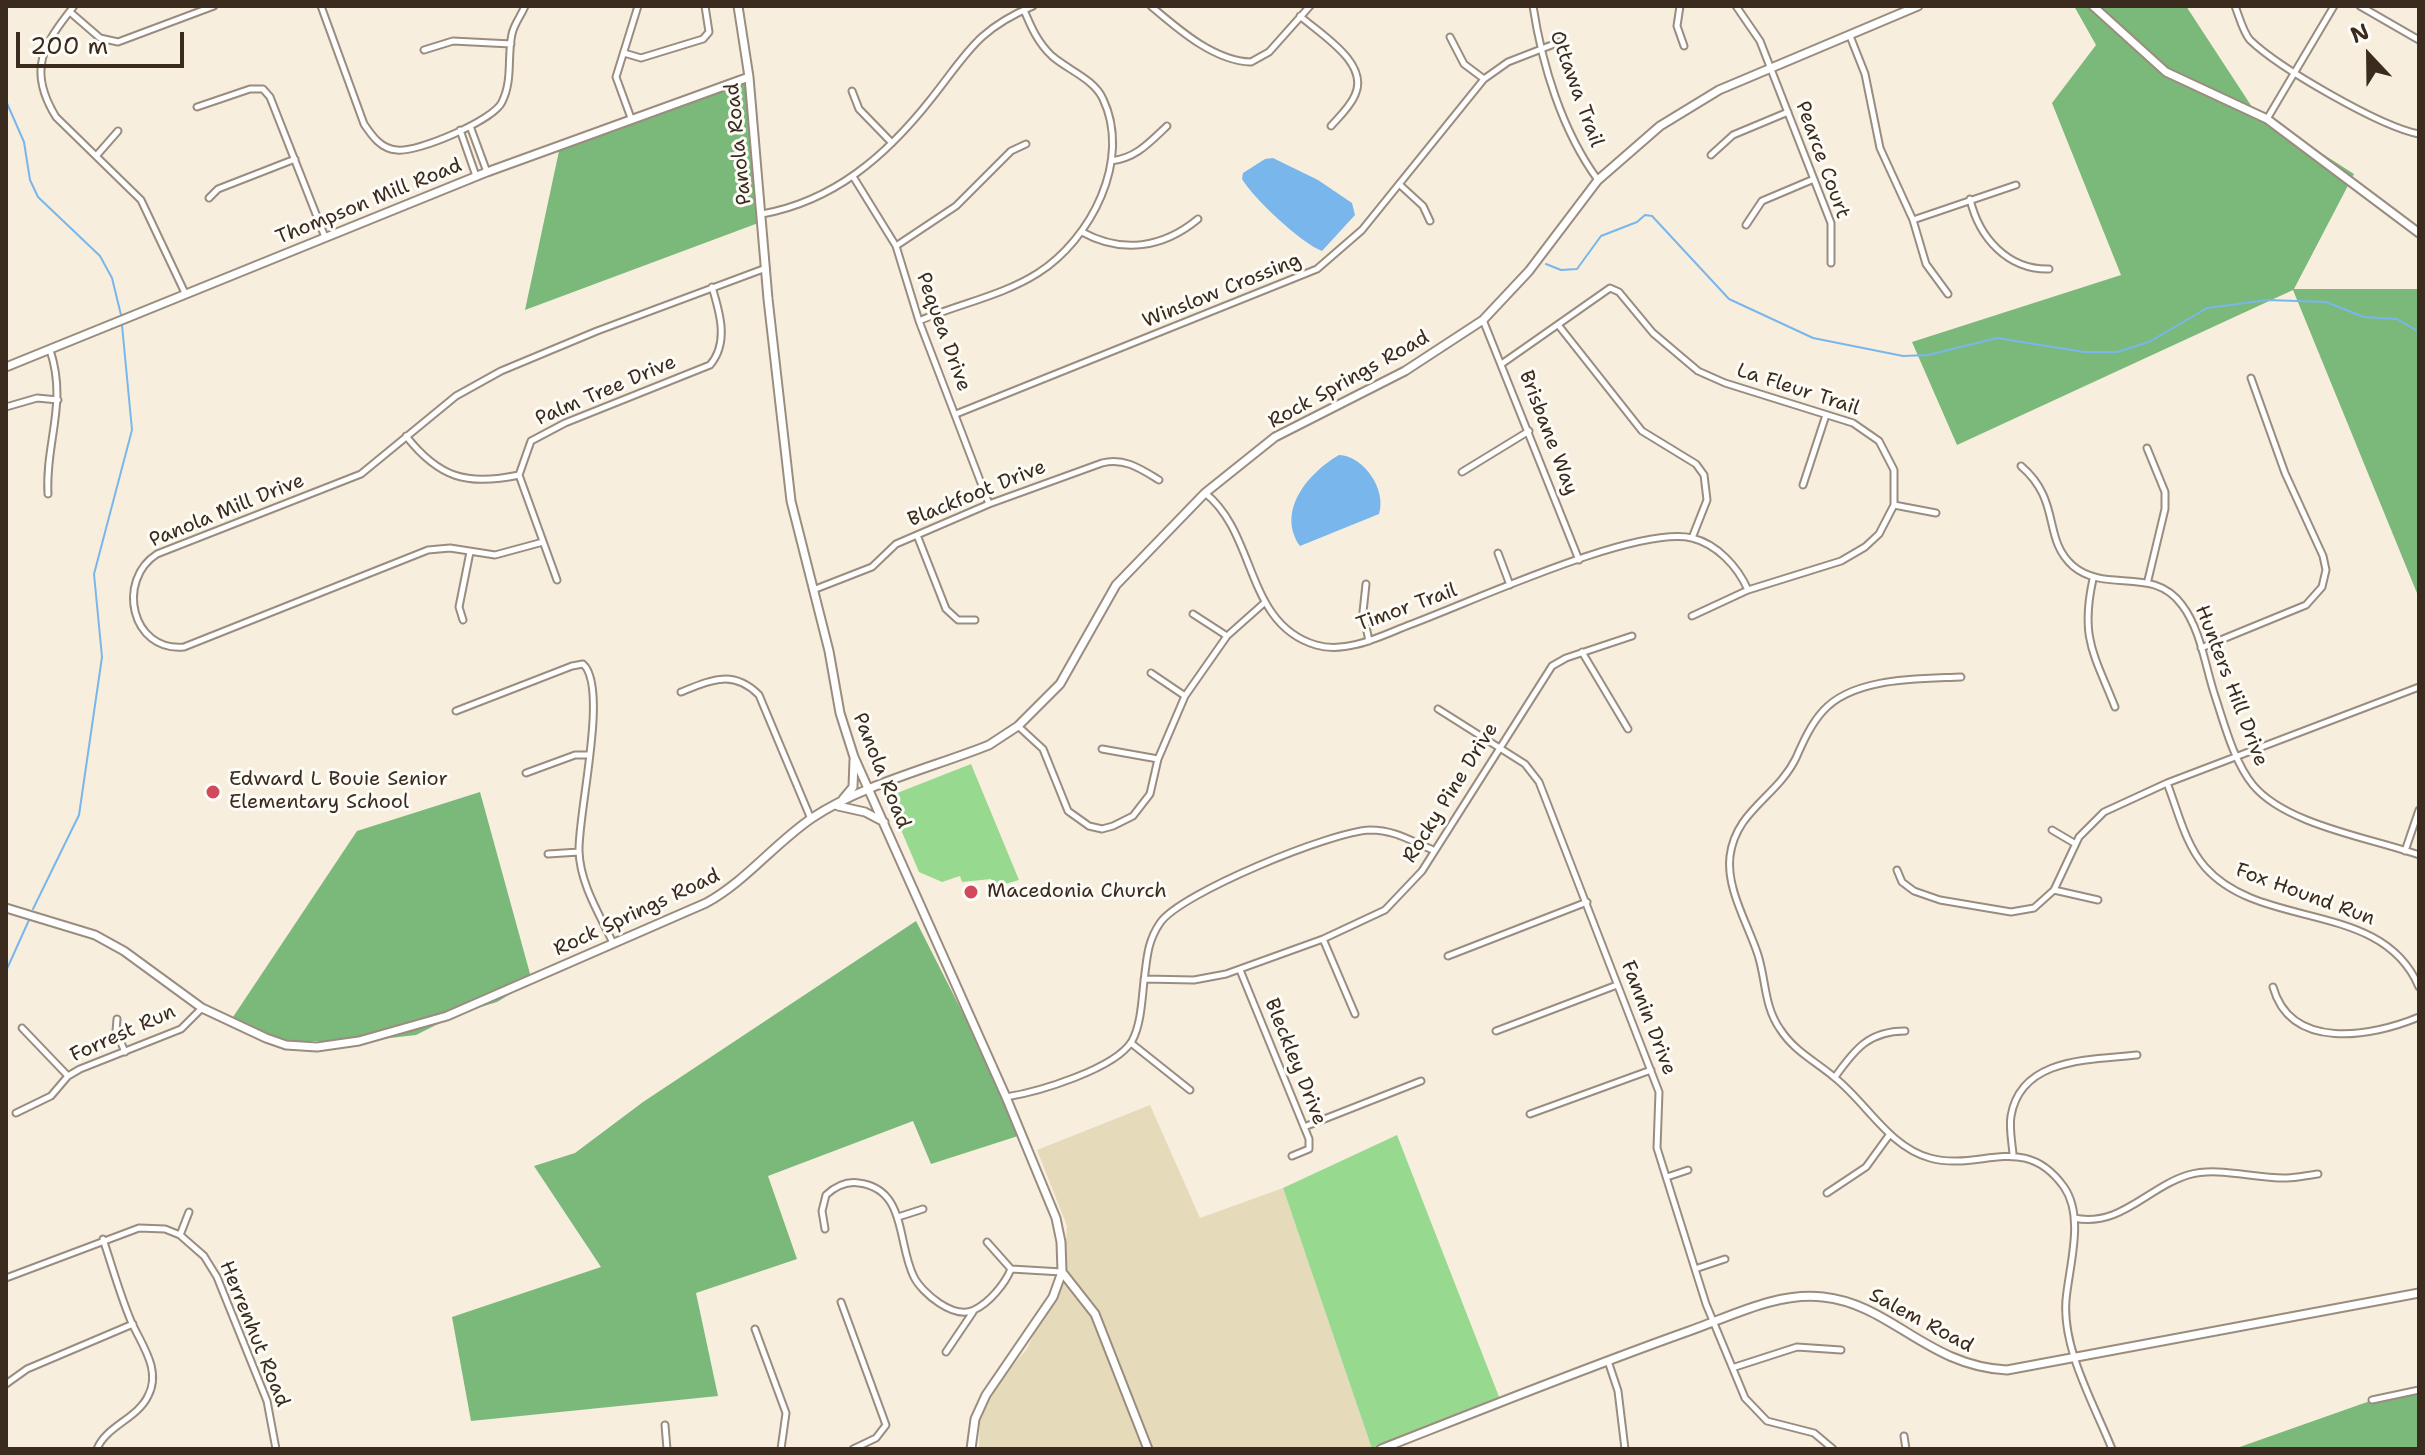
<!DOCTYPE html>
<html>
<head>
<meta charset="utf-8">
<style>
  body { margin:0 }
  #map { position:relative; width:2425px; height:1455px; overflow:hidden; background:#f8eede; font-family:"Shantell Sans",sans-serif }
  canvas { display:block }
  .frame { position:absolute; inset:0; border:8px solid #3b2a1e; pointer-events:none }
  .north { position:absolute; left:2329px; top:16px; width:80px; height:80px; -webkit-text-stroke:6px #fdfcf7; paint-order:stroke; rotate:338deg; font-size:22px; font-weight:700; line-height:32px; text-align:center; color:#3b2a1e }
  .north::after { content:''; display:block; margin:auto; width:28px; height:36px; background:#3b2a1e; clip-path:polygon(50% 0,100% 100%,50% 72%,0 100%) }
  .scale { position:absolute; left:16px; top:32px; width:168px; height:36px; box-sizing:border-box; border:4px solid #3b2a1e; border-top:0; padding-left:10px; font-size:24px; line-height:28px; white-space:nowrap; color:#3b2a1e; -webkit-text-stroke:6px #fdfcf7; paint-order:stroke }
</style>
</head>
<body>
<div id="map">
<canvas width="2425" height="1455"></canvas>
<div class="frame"></div>
<div class="north">N</div>
<div class="scale">200 m</div>
</div>
<script>
const c = document.querySelector('canvas').getContext('2d');
c.lineJoin = 'round';
function fill(path, color) { c.fillStyle = color; c.fill(path, 'evenodd'); }
function strokePath(path, color, width, dash) { c.strokeStyle = color; c.lineWidth = width; c.lineCap = dash ? 'butt' : 'round'; c.setLineDash(dash || []); c.stroke(path); }
function label(font, color, halo, rows, align = 'center') {
  c.font = font + ' "Shantell Sans",sans-serif'; c.lineWidth = 6; c.setLineDash([]); c.textBaseline = 'middle'; c.strokeStyle = halo; c.fillStyle = color; for (const [text, x, y, turn = 0] of rows) {
    c.save(); c.translate(x, y); c.rotate((+turn || 0) * Math.PI / 180); c.textAlign = isNaN(turn) ? turn : align; if (halo) c.strokeText(text, 0, 0); c.fillText(text, 0, 0); c.restore();
  }
}
const built = new Path2D(`
  M1150,1105L1200,1218L1283,1188L1372,1449H979L980,1402L1027,1349L1064,1269L1067,1226L1037,1150Z`);
const green = new Path2D(`
  M971,764L1019,880L994,887L991,879L962,882L960,876L942,882L919,872L887,797Z
  M1397,1135L1503,1407L1391,1449H1372L1283,1188Z`);
const forest = new Path2D(`
  M2074,6H2186L2254,110L2354,174L2294,289H2419V598L2293,290L1957,445L1912,342L2121,275L2052,103L2096,45Z
  M747,72L761,222L525,310L559,151Z
  M480,792L532,981L497,1002L458,1014L416,1035L364,1041H273L233,1017L357,831Z
  M916,921L1007,1100L1018,1136L931,1164L913,1121L768,1176L797,1259L696,1293L718,1396L471,1421L452,1317L601,1267L534,1166L575,1153L643,1102Z
  M2419,1391V1449H2234L2370,1401Z`);
const water = new Path2D(`
  M1273,158L1318,180L1352,203L1355,215L1322,251C1301,243 1254,199 1242,179L1243,173L1265,159Z
  M1339,455C1364,456 1387,490 1379,514L1300,546C1276,511 1308,473 1339,455Z`);
const stream = new Path2D(`
  M6,101L24,142L30,180L38,197L100,256L112,278L121,315
  M1546,264L1561,270L1577,269L1601,236L1637,222L1645,215L1652,216L1729,299L1813,338L1903,356L1928,355L1997,338L2084,352H2117L2149,342L2207,308L2268,300L2326,302L2364,317L2397,319L2419,332
  M33,909L79,815L102,657L94,574L132,430L122,325
  M6,971L29,920`);
const street = new Path2D(`
  M74,6C43,45 27,70 56,117L141,200L185,293
  M321,6L364,124C372,136 381,149 397,150C417,153 494,120 502,102C513,80 507,57 512,34C514,24 521,16 525,6
  M1151,6C1178,29 1214,61 1251,62L1269,52L1310,6
  M1533,6C1542,65 1562,131 1598,180
  M1680,6L1677,26L1684,46
  M1736,6L1760,41L1831,223V263
  M2235,6C2239,16 2243,32 2250,40C2279,68 2381,127 2419,134
  M2360,6L2419,40
  M70,12L100,38L118,42L214,6
  M1300,16C1320,34 1370,63 1355,95C1350,107 1339,117 1331,126
  M1850,36L1865,74L1880,148L1913,220L1926,264L1948,294
  M1450,37L1464,64L1484,79
  M424,50L453,41L511,44
  M624,53L641,58L703,39L709,32L705,6
  M852,91L859,109L892,143
  M197,107L250,89H263L270,97L325,237
  M631,118L616,77L638,6
  M2267,119L2334,6
  M470,126L487,172
  M460,130L476,176
  M97,155L118,131
  M1711,155L1733,135L1788,112
  M1111,161C1136,158 1149,143 1167,126
  M854,178L896,246L919,321L989,504
  M1399,184L1423,206L1430,221
  M209,198L218,189L295,159
  M1970,199C1979,238 2008,270 2049,269
  M762,214C834,201 886,156 931,99C967,54 976,30 1033,6
  M1913,220L2016,185
  M1746,225L1762,201L1814,179
  M1082,232C1122,254 1163,248 1198,219
  M896,246L956,206L1011,151L1026,144
  M1483,320L1579,560
  M919,321C958,304 1002,296 1038,273C1091,239 1132,160 1103,99C1094,79 1068,70 1052,56C1038,43 1031,27 1024,10
  M1559,326L1642,431L1696,464L1704,475L1707,500L1692,538
  M1503,363L1610,288L1619,292L1653,333L1698,371L1725,383L1853,423L1879,441L1894,470V505L1879,534L1865,547L1841,561L1748,590L1692,616
  M6,407L37,398L58,400
  M956,414L1317,269L1362,230L1484,79L1508,62L1562,41
  M406,436C439,478 467,486 519,475
  M2147,448L2165,492V509L2148,580
  M2021,466C2062,501 2042,539 2073,566C2106,594 2153,565 2182,605C2201,630 2205,666 2215,696C2224,723 2234,762 2253,785C2286,825 2371,838 2419,855
  M1462,472L1529,431
  M1803,485L1826,415
  M1205,493C1257,534 1245,624 1316,645C1347,654 1381,636 1409,625C1469,603 1636,525 1692,538C1717,544 1738,567 1748,590
  M48,494C45,442 68,404 50,350
  M1894,505L1936,513
  M917,535L946,609L958,620H975
  M543,542L495,555L450,548L428,550L184,647C131,652 116,580 157,554L361,474L456,396L501,371L597,331L766,268
  M1498,553L1510,585
  M2093,579C2080,638 2094,654 2115,707
  M557,580L519,475L531,441L565,423L710,365C729,343 720,313 712,287
  M1366,584L1363,612L1369,641
  M813,590L872,567L896,544L989,504L1102,463C1124,457 1141,469 1159,480
  M1193,614L1227,636
  M463,620L459,607L470,552
  M2201,648L2306,605L2322,587L2326,570L2323,556L2285,473L2251,378
  M1582,652L1628,729
  M1151,673L1185,696
  M1961,677C1919,679 1853,677 1823,711C1811,724 1803,742 1796,758C1777,797 1736,810 1730,856C1726,889 1748,924 1758,955C1766,980 1764,1006 1780,1029C1794,1051 1815,1061 1834,1077C1866,1102 1889,1147 1930,1158C1980,1172 2024,1131 2064,1187C2085,1217 2069,1266 2066,1300C2062,1349 2094,1404 2112,1449
  M681,692C711,680 733,669 759,695L811,819
  M1438,709L1525,764L1539,782L1659,1092L1657,1148L1706,1304L1745,1398L1767,1421L1814,1433L1833,1449
  M456,711L572,666L583,664C609,687 578,812 579,851C580,884 600,915 613,943
  M1018,726L1043,749L1068,811L1089,826L1102,829L1113,826L1133,816L1150,794L1158,759L1185,696L1227,636L1263,604
  M1102,749L1158,759
  M526,773L575,755H588
  M2167,783C2178,811 2185,844 2205,867C2261,931 2382,899 2419,987
  M2052,830L2074,843
  M2405,851L2419,810
  M548,854L579,852
  M1897,870L1902,882L1914,891L1940,900L2011,912L2034,908L2054,890L2079,837L2104,812L2167,783L2419,687
  M2054,890L2098,900
  M1323,939L1355,1014
  M1448,956L1587,902
  M1240,970L1309,1139V1149L1292,1156
  M1144,979L1194,980L1226,974L1323,939L1385,910L1422,871L1552,666L1566,658L1632,636
  M2273,987C2291,1051 2371,1037 2419,1017
  M117,1019L116,1031L125,1052
  M22,1028L68,1076
  M1496,1031L1617,985
  M1131,1043L1190,1090
  M1835,1077C1855,1049 1869,1031 1905,1031
  M1006,1097C1038,1092 1115,1069 1132,1041C1141,1025 1142,999 1144,981C1147,959 1147,942 1160,923C1180,893 1333,831 1370,830C1395,830 1411,841 1433,850
  M16,1113L51,1096L68,1076L80,1069L181,1029L202,1008
  M1530,1114L1651,1070
  M1304,1127L1421,1081
  M2013,1154C2012,1142 2009,1128 2011,1116C2021,1057 2091,1060 2137,1055
  M1667,1177L1688,1170
  M1827,1193L1866,1167L1890,1134
  M898,1217L923,1209
  M2074,1218C2120,1228 2148,1187 2188,1175C2219,1166 2255,1179 2287,1178C2297,1178 2308,1175 2318,1174
  M825,1229L822,1211L826,1195C836,1186 846,1181 859,1183C907,1189 897,1244 914,1277C922,1293 954,1320 974,1310C989,1303 1005,1284 1011,1269
  M180,1235L189,1212
  M987,1242L1011,1269
  M1011,1269L1062,1272
  M1695,1269L1725,1259
  M6,1278L139,1228L165,1229L180,1235L204,1256L217,1277L267,1401L276,1449
  M841,1302L886,1425L876,1438L853,1449
  M755,1329L786,1413L781,1449
  M946,1352L973,1312
  M1608,1361L1618,1391L1625,1449
  M1735,1367L1797,1347L1841,1350
  M6,1384L27,1369L133,1324
  M2372,1400L2419,1390
  M665,1425L667,1449
  M1904,1436L1906,1449
  M97,1449C106,1426 137,1419 148,1396C162,1370 141,1344 131,1321C120,1295 112,1266 103,1239`);
const secondary = new Path2D(`
  M738,6L749,77L768,299L791,501L829,651L840,713L854,757L1006,1097L1056,1218L1061,1242L1062,1272L1053,1297L986,1395L975,1419L971,1449
  M2093,6L2166,72L2267,119L2419,233
  M6,367L487,172L749,77
  M843,799L853,787L854,760
  M838,806L865,812L884,822
  M6,908L95,935L124,951L202,1008L266,1038L286,1045L317,1047L359,1041L447,1016L706,903C746,881 774,844 812,818C861,785 934,767 989,745L1018,726L1060,684L1116,585L1205,493L1275,437L1405,371L1483,320L1529,271L1598,180L1660,126L1719,90L1918,6
  M1062,1272L1095,1314L1148,1449
  M1381,1449C1483,1409 1585,1368 1689,1331C1732,1316 1776,1292 1823,1297C1891,1304 1927,1366 2007,1370L2419,1293`);
const markers = [
  [213,792,8,"#d1495b"],
  [971,892,8,"#d1495b"]
];
const streetNames = [
  ["Ottawa Trail",1576,89,70],
  ["Panola Road",739,144,-96],
  ["Pearce Court",1822,160,70],
  ["Thompson Mill Road",369,202,-22],
  ["Winslow Crossing",1222,291,-22],
  ["Pequea Drive",943,332,70],
  ["Rock Springs Road",1349,380,-29],
  ["La Fleur Trail",1798,390,18],
  ["Palm Tree Drive",606,391,-23],
  ["Brisbane Way",1548,433,69],
  ["Blackfoot Drive",977,494,-22],
  ["Panola Mill Drive",227,511,-22],
  ["Timor Trail",1407,608,-20],
  ["Hunters Hill Drive",2231,686,69],
  ["Panola Road",881,771,68],
  ["Rocky Pine Drive",1451,793,-58],
  ["Fox Hound Run",2305,895,20],
  ["Rock Springs Road",637,913,-25],
  ["Fannin Drive",1648,1018,69],
  ["Forrest Run",123,1034,-24],
  ["Bleckley Drive",1295,1062,68],
  ["Salem Road",1921,1321,28],
  ["Herrenhut Road",254,1334,68]
];
const poiNames = [
  ["Edward L Bouie Senior",229,780],
  ["Elementary School",229,803],
  ["Macedonia Church",987,892]
];
fill(built, '#e5dbba');
fill(green, '#98d990');
fill(forest, '#7ab97a');
fill(water, '#79b6eb');
strokePath(stream, '#79b6eb', 2);
strokePath(street, '#9a8c7e', 9);
strokePath(secondary, '#9a8c7e', 11);
strokePath(street, '#fff', 5);
strokePath(secondary, '#fff', 7);
for (const [x, y, r, color] of markers) { const dot = new Path2D(); dot.arc(x, y, r, 0, 2 * Math.PI); c.fillStyle = color; c.fill(dot); strokePath(dot, '#fdfcf7', 3); }
label('20px', '#3b2a1e', '#fdfcf7', streetNames);
label('20px', '#3b2a1e', '#fdfcf7', poiNames, 'left');
</script>
</body>
</html>
